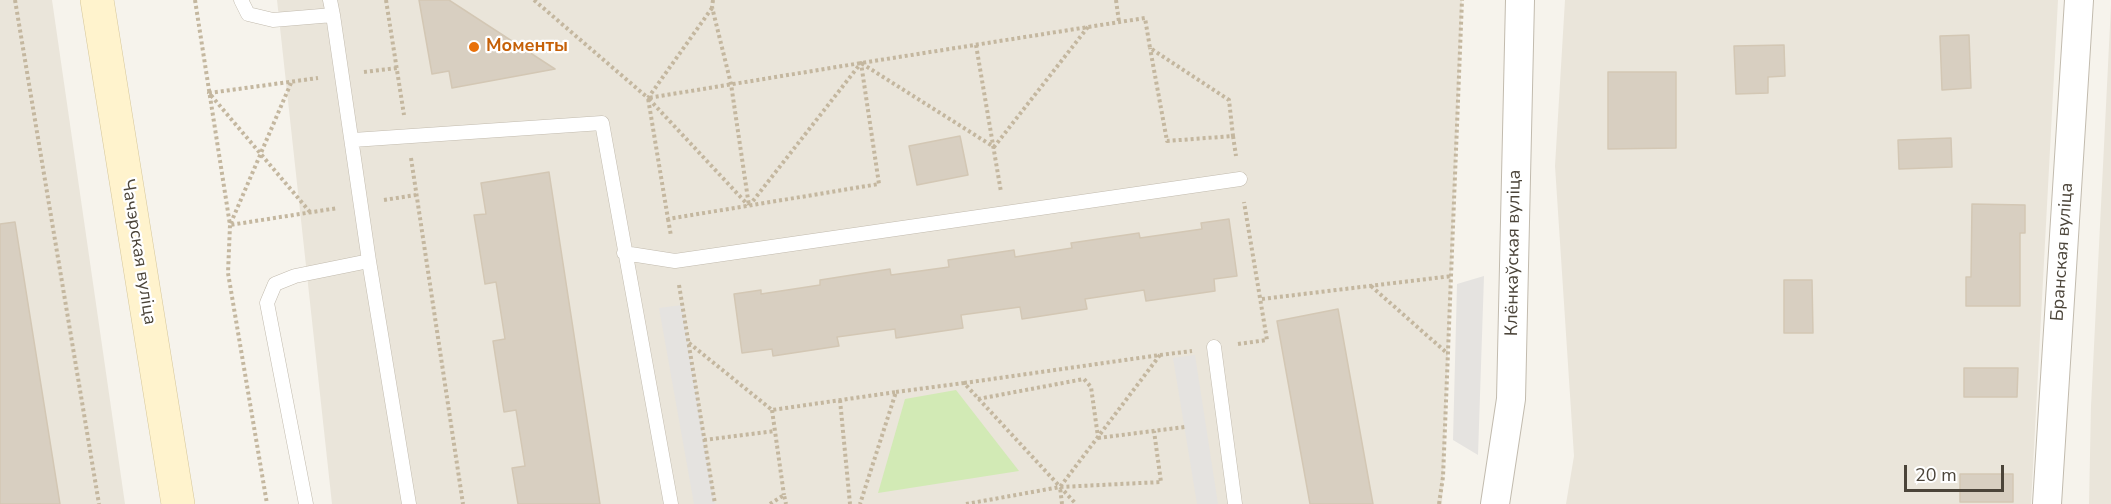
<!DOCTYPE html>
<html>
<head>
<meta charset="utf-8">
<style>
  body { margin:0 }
  #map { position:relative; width:2111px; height:504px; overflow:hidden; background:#f6f3ec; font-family:"Nunito Sans",sans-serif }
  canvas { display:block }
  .scale { position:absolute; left:1904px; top:465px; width:100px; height:27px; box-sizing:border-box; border:3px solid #4b4439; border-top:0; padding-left:8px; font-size:18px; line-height:21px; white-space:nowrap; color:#4b4439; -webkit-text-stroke:4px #fff; paint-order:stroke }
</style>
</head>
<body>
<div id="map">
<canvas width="2111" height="504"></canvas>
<div class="scale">20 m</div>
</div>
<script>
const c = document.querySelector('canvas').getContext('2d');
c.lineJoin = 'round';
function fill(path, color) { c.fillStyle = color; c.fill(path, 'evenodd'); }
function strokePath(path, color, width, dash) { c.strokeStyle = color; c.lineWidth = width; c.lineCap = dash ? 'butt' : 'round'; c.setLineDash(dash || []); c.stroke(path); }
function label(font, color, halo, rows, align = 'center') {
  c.font = font + ' "Nunito Sans",sans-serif'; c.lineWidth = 4.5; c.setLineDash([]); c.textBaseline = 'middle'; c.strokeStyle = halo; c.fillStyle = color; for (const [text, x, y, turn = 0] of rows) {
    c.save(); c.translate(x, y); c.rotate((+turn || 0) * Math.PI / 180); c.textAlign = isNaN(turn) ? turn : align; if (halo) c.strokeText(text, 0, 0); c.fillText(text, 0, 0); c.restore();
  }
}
const residential = new Path2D(`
  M0,0H52L125,504H0Z
  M277,0H1462L1442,504H332Z
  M1565,0H2058L2031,504H1566L1574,456L1555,166Z
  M2111,5V504H2089L2091,406Z`);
const green = new Path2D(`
  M956,390L1019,471L878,493L905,399Z`);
const parking = new Path2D(`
  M1484,276L1478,455L1453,440L1457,284Z
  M682,305L715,504H694L659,308Z
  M1195,355L1218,504H1197L1173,358Z`);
const building = new Path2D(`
  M419,0H449L555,69L452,88L449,71L432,74Z
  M1969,35L1971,88L1942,90L1940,36Z
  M1784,45L1785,76L1768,77V93L1736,94L1734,46Z
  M1608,72H1676V148L1608,149Z
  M960,136L968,175L917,185L909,146Z
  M1951,138L1952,167L1899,169L1898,140Z
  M549,172L600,504H518L512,468L525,466L516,410L504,412L493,341L505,339L496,282L485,284L474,215L486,214L481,183Z
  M1972,204L2025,205V233H2020V306H1966V277H1971Z
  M1229,219L1237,276L1214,279L1215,291L1146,301L1144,290L1085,299L1087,309L1022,319L1020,307L961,315L963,328L896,338L895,329L837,337L839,346L773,356L772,349L742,353L734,294L761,290V294L820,285V280L890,269L891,275L949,267L948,260L1014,250L1015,257L1072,248L1071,243L1139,233L1140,238L1202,229L1201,223Z
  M15,222L60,504H0V224Z
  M1784,280H1812L1813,333H1784Z
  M1338,309L1373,504H1310L1277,321Z
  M1964,368H2018L2017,397H1964Z
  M1960,474H2013V502H1960Z`);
const path = new Path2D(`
  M15,0L99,504
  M195,0L230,225L228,273L267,504
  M386,0L404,115
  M534,0L648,98L712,8
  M713,0L712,7L731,84L749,206L861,63L879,184L668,219L648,98L861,63
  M1116,0L1119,22
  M1088,27L994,147L861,63L1145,18L1150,48L1229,100L1233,136L1167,141L1150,48
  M976,45L1001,192
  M364,72L397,68
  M291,83L230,225L338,208
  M649,99L748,205
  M1233,136L1236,156
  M411,158L463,504
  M384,200L416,195
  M310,212L209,93L318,78
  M668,219L671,236
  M679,285L715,504
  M1371,286L1448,354
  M1262,299L1452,276
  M689,343L772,410L896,392L860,504
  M1238,344L1267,340L1244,202
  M1160,355L1192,351
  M964,383L1160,355L1060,487L1062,504
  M896,392L964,383L1076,504
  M978,399L1084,379L1091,387L1098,437
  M840,400L850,504
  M772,410L784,495
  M1098,438L1185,427
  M704,440L775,431
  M770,504L784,495L786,504
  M966,504L1060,487L1161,482L1154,431
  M1439,504L1443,477L1462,0`);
const lane = new Path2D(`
  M241,0L248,14L273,20L333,15L330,0
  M333,15L369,261L409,504
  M353,140L602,123L671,504
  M624,253L675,261L1240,179
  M1214,347L1235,504
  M306,504L267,303L275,284L295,276L369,261`);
const street = new Path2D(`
  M1495,504L1511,399L1520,0
  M2047,504L2079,0`);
const secondary = new Path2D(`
  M97,0L178,504`);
const markers = [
  [474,47,6,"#e8710a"]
];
const foodNames = [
  ["Моменты",486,47]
];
const streetNames = [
  ["Чачэрская вуліца",138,252,81],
  ["Бранская вуліца",2063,252,-86],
  ["Клёнкаўская вуліца",1514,253,-89]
];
fill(residential, '#eae5da');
fill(green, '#d2eab5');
fill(parking, '#e5e3e0');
fill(building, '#d8cfc1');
strokePath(building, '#d3c7b4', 1.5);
strokePath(lane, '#c2bbae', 15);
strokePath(street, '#c2bbae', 30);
strokePath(secondary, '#d6c79b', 34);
strokePath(path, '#c4b79f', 4, [3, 3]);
strokePath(lane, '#fff', 14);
strokePath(street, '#fff', 28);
strokePath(secondary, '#fff3cd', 33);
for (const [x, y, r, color] of markers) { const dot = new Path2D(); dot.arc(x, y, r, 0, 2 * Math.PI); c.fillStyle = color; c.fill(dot); strokePath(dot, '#fff', 2); }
label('bold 18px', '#c56008', '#fff', foodNames, 'left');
label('18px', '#4b4439', '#fff', streetNames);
</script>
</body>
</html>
